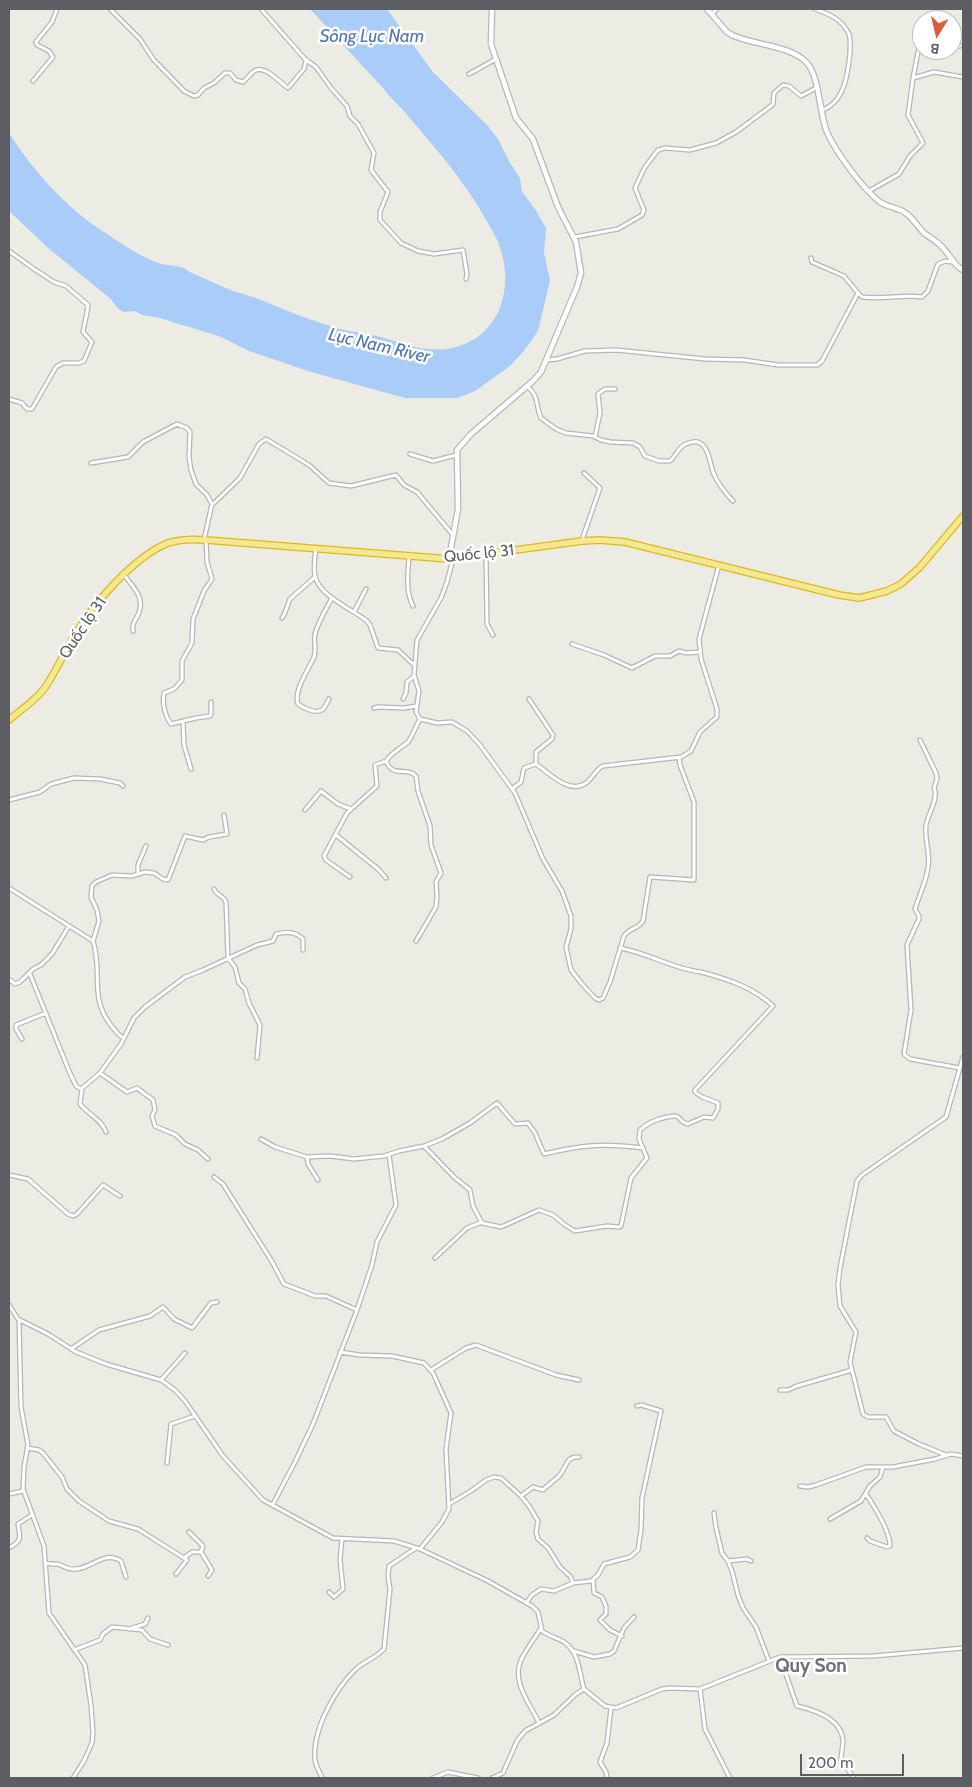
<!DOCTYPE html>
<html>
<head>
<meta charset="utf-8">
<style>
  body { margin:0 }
  #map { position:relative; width:972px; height:1787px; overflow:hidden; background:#edece4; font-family:Cabin,sans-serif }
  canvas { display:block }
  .frame { position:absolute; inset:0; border:10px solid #5c5e63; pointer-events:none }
  .north { position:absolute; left:912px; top:10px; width:50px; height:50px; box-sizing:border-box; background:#fff; border:1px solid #bebfc1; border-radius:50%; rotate:189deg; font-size:14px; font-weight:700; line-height:20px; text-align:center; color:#5c5e63 }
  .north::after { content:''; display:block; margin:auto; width:18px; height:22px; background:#db5d3d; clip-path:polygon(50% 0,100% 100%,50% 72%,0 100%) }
  .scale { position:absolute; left:800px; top:1754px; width:104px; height:22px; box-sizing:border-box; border:2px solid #5c5e63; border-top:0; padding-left:6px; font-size:15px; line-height:18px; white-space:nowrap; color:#5c5e63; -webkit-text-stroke:4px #fff; paint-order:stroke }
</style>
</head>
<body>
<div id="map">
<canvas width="972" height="1787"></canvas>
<div class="frame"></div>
<div class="north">B</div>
<div class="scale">200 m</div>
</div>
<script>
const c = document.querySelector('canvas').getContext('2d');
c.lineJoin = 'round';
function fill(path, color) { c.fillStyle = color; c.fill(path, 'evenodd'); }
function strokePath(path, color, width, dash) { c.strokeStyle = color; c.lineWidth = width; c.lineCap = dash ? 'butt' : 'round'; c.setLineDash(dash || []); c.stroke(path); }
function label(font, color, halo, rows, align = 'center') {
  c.font = font + ' Cabin,sans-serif'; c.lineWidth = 5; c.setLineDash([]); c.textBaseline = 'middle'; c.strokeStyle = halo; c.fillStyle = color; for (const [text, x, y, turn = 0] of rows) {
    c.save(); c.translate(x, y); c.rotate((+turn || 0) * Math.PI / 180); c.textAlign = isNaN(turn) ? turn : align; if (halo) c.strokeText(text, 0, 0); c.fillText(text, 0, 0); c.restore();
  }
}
const water = new Path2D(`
  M310,9H387L433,72L488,126L498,139L510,163L520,178L522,192L535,209L546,228L544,253L550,280L539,327L536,334L523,352L510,366L475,391L457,398H405L311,372L249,351L221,337L190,327L178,324L160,318L142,315L135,311L124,312L118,309L111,299L48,248L9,211V133C33,170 64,206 101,230C116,240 142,258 159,263C167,266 176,265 184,268C187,270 191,273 194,274C207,280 220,285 233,291C242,294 252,296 261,300C287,311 313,321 340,329C352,332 365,333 377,336C399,342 422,352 446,349C497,342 514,294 501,250C498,239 491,229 486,220C465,181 436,149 408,116C400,106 390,98 383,88Z`);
const street = new Path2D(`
  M110,9L140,39L153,59L184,91L194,96L198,95L204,88L214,83L225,73H230L236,80L243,82C247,79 250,74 254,71C265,64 280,83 288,88L304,69L306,61
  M261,9L305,59L316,67L331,88L347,106L350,116L358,124L374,153L371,170L388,192L380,212V220L401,243L418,251L434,254L463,250L467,274L466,279
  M815,9C829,14 842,19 849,34C851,40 850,47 850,53C848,74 844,103 822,110
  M712,14L717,9
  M952,44L960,46
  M469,74L496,59
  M913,78L918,52L922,42
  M33,81L53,57L49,51L37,45L36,42L52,22L57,9
  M869,191L899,174L910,156L923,143L908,115L913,78L934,72L963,77
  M575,237L618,229L642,215L644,210L635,188L645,167L658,150L665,148L690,150L716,143L736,132L771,106L773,104L774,93L783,85L789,86L801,96L816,88
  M9,251L34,269L54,282L66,286L88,305C88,309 84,326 83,332L92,342L84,361L79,363H63L56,367L32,409H27L22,403L9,399
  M811,258L812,262L844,276L858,293
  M547,360L557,359L585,351L616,350L705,359L744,360L778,365H817L822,361L858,293L862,297C883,300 902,294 922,297L928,291L938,264L945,261L952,262
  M527,386C540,397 535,405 541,418L556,429L566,433L593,436L601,440L610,442L633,443L640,447L645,456L659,461H670C676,456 678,447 686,444C708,434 709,460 713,472C716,481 727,495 733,501
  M595,437L600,413L598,394L605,389H615
  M410,454L433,461L456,455
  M91,463L128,457L143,442L177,424L187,428L190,432L189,457L191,470L196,484L207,495L212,504L204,540
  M212,505L240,478L259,444L266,439L309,465L329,483L351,486L396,475L404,485L417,492L453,535
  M206,540L207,562L212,579L204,591L193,619L192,643L182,661V680L174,689L164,693C162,703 165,716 171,724L196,718L210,716L211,714V702
  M582,540L600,488L584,473
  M316,548C315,557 313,567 315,576C319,596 352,609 367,621L370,625L378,648L398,650L414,665
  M486,555L487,624L493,635
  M409,556C408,574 405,590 413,606
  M124,575C134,588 147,599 137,617C134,622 132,625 133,631
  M354,612L366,589
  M282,618L284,615L290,599L315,577
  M572,644L604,655L632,668L655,656H670L679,651L686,653L699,652
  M329,699C327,702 325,708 322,710C316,714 303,708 298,704C293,691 309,669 314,657C317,647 313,642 315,634C318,622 326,609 332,598
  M403,699L406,693L407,682L414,676
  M529,699L553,735L552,739L536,752V764
  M374,708L378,707L404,708L417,706
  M420,719L437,723L452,722L467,731L480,745L515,793L543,859L562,891L571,916V929L566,947L571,970L582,984L595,998L599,1000L603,998L610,982L624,936C629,928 638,929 643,921L650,877L694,880V802L680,765L679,757
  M420,719L416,712L419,691L414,675L417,640L441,598L447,582L453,559
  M183,722L184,745L191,769
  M920,740L936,773L937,779L934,788C939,798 928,814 926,825C924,841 931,853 928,868C926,882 919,896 915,909L919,916V919L907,945L911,1010L904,1054L910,1059L960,1068
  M512,789L521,782L524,768L536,764C549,773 569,795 586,783C593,778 596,769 603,766L681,757L691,751L700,732L717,717V709L701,659L699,639L719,565
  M9,800L40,792L51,784L74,778L100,779L120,783L123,786
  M305,810L321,791L338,804L351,809
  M336,835L378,869L386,878
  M138,873V865L146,846
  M350,877L326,860L324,856L347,813L377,786L375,765L386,761
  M9,888L93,941C103,972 89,996 110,1024C114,1029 118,1035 123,1038
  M214,889C216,895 224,896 226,902L228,958L235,967L239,983L245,989L249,1003L260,1025L257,1058
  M93,941L99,921L97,910L91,897L92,886L96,882L112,875L132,876L145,872L154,873L163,879L168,880L185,836L203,840L209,837L227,834L224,815
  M416,941L436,907L437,896L436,882L441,873L431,845L430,826L418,791L416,776C407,766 393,779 386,761C392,752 401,748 408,742C411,739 417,724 420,719
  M30,974L69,1071L76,1086L81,1089L100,1073L121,1044L134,1018L145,1007L185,977L203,970L257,945L273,941L276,934C287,932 295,931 303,939V950
  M9,979L15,984L20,982L33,969L41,965L52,954L69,926
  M22,1039L16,1029V1025L46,1013
  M100,1073L127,1092L137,1088L153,1100L155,1110L152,1116L155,1126L176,1135L185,1144L198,1150L208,1159
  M82,1089L80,1104C88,1114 102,1120 106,1132
  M261,1139L275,1147L307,1157L330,1156L354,1159L384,1156L399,1151L424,1146L442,1139L470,1123L497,1103L515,1124L528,1123L535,1133L544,1154C581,1145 603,1143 642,1148
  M424,1146L454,1177L470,1190L473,1206L482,1223L501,1227L539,1210L553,1215L565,1225L575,1231L607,1226L619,1227L621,1226L631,1178L647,1158L639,1139L640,1130C648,1122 664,1116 677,1116L683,1122L688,1124L704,1117L713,1118L718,1109V1103L702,1097L695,1092V1090L773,1006C753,987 727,979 701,972C695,971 688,970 682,968C661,962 642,952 620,948
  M307,1157L308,1164L318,1180
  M9,1175L28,1179L68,1214L73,1216L77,1214L103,1185L120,1196
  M214,1177L223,1184L271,1260L284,1284L315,1296H326L357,1310
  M435,1258L467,1228L482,1222
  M9,1305L18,1319L48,1334L76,1352L106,1364L161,1380L175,1390L185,1401L223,1456L263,1500L333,1538L394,1541L420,1549L488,1581L532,1606L538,1612L542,1631C549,1636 557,1638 564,1642C580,1653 579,1673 584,1689L605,1706L616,1708L662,1689L669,1688L700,1689L780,1657L874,1656L963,1648
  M19,1320L21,1407L28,1445L24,1467L23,1489L44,1546L49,1613L85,1665L91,1705L93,1733L92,1743L84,1761L73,1778
  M71,1349L99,1330L150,1316L163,1307L174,1319L192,1328L211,1303L217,1302
  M340,1352L360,1355L392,1356L424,1363L433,1373L451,1413L446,1449L449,1509L442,1522L420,1549
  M431,1370L466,1348L476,1345L556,1375L579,1380
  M161,1380L185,1353
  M780,1390H788L797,1386L852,1370
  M27,1448L39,1450L43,1453L62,1477L67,1489L79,1501L109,1521L138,1529L187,1560L176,1574
  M946,1455L919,1444L894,1431L886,1417H868L863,1414L850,1362L856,1332L840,1306L838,1285L840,1268L857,1181L862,1175L946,1117L963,1057
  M167,1463L171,1424L195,1416
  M800,1486L808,1487L816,1485L866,1467H893L935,1459L951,1454L963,1456
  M9,1494L23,1491
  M866,1494C874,1506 890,1531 890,1546L887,1547L870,1541L867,1538
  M521,1496L533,1487L543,1490C548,1485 554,1481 559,1476C567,1468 565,1456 579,1457
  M273,1504L295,1462L313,1424L357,1310L372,1265L377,1242L396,1205L389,1155
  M449,1504L471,1491L486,1480L494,1477L501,1478L521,1496L529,1506L538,1521L536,1532L538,1539L548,1548L560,1567L570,1576L573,1583
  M714,1513L716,1528L722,1553L728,1561L732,1571L738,1595L743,1608L756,1627L769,1661
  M830,1519L861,1501L870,1486L880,1477L883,1467
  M189,1532L203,1546L201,1552
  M9,1548C23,1540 20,1538 18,1524L32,1515
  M184,1558L192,1552H201L212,1570L208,1576
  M728,1561L747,1559L751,1561
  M45,1563C49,1564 53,1564 57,1564C62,1565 67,1569 72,1569C90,1571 104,1549 121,1561L126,1577
  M593,1580L594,1593L602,1597L606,1606V1614L600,1620L610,1630L622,1636
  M329,1592L334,1597L343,1589L340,1559L342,1539
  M527,1602L532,1595L541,1589L554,1591L573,1583L591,1581L598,1575L604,1564L630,1557L638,1550L641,1530L642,1498L661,1411L641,1405L637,1406
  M129,1629L145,1624L148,1618
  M74,1650L100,1640L103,1634L112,1627L142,1630L150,1639L168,1645
  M574,1653V1651L594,1657L610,1654L614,1651L624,1628L634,1617
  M780,1657L797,1706C815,1710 841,1718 843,1740C843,1747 841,1754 841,1760L854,1778
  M700,1689L705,1729L730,1778
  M539,1723C530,1703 510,1681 522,1658C527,1648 535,1638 541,1628
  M322,1778C320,1772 316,1767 315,1760C312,1730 335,1689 356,1669C365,1661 377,1657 384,1649L390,1589L388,1576L389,1566L416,1548
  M433,1778L448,1772L478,1778
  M492,1778L503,1773L517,1741L525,1731L554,1715L576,1694L584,1689
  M607,1778L606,1772L600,1762L607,1743L611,1708`);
const secondary = new Path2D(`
  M707,9L727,32L732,35C752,45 791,45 807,63C820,78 819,113 827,132C835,151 863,189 880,202C888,208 899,207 907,214C914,220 919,228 925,234C931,238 938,242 943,248C951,256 953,265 963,270
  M449,559L458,509L457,450L471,434L533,381L541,372L577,287L581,273L576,242L558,207L533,139L516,118L491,44L492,9`);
const highway = new Path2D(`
  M9,720C22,709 39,698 48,683C58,667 66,649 76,633C94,603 135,556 168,543C181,539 194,539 206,540L449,559L582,541L600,540L625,542L839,595L859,598L887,591L901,584L920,567L963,516`);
const streetNames = [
  ["Quốc lộ 31",479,554,-6],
  ["Quốc lộ 31",83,628,-56]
];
const waterNames = [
  ["Sông Lục Nam",372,37],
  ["Lục Nam River",379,346,13]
];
const quarterNames = [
  ["Quy Son",811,1666]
];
fill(water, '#aaccf8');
strokePath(street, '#b4b6ba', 5.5);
strokePath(secondary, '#b5b7bd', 7);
strokePath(highway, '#dfb913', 8);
strokePath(street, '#fff', 3);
strokePath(secondary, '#fff', 4.5);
strokePath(highway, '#f4e894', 5.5);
label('16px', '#5c5e63', '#fff', streetNames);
label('italic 18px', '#4e74b9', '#fff', waterNames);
label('bold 19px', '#6d7075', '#fff', quarterNames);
</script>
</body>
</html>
